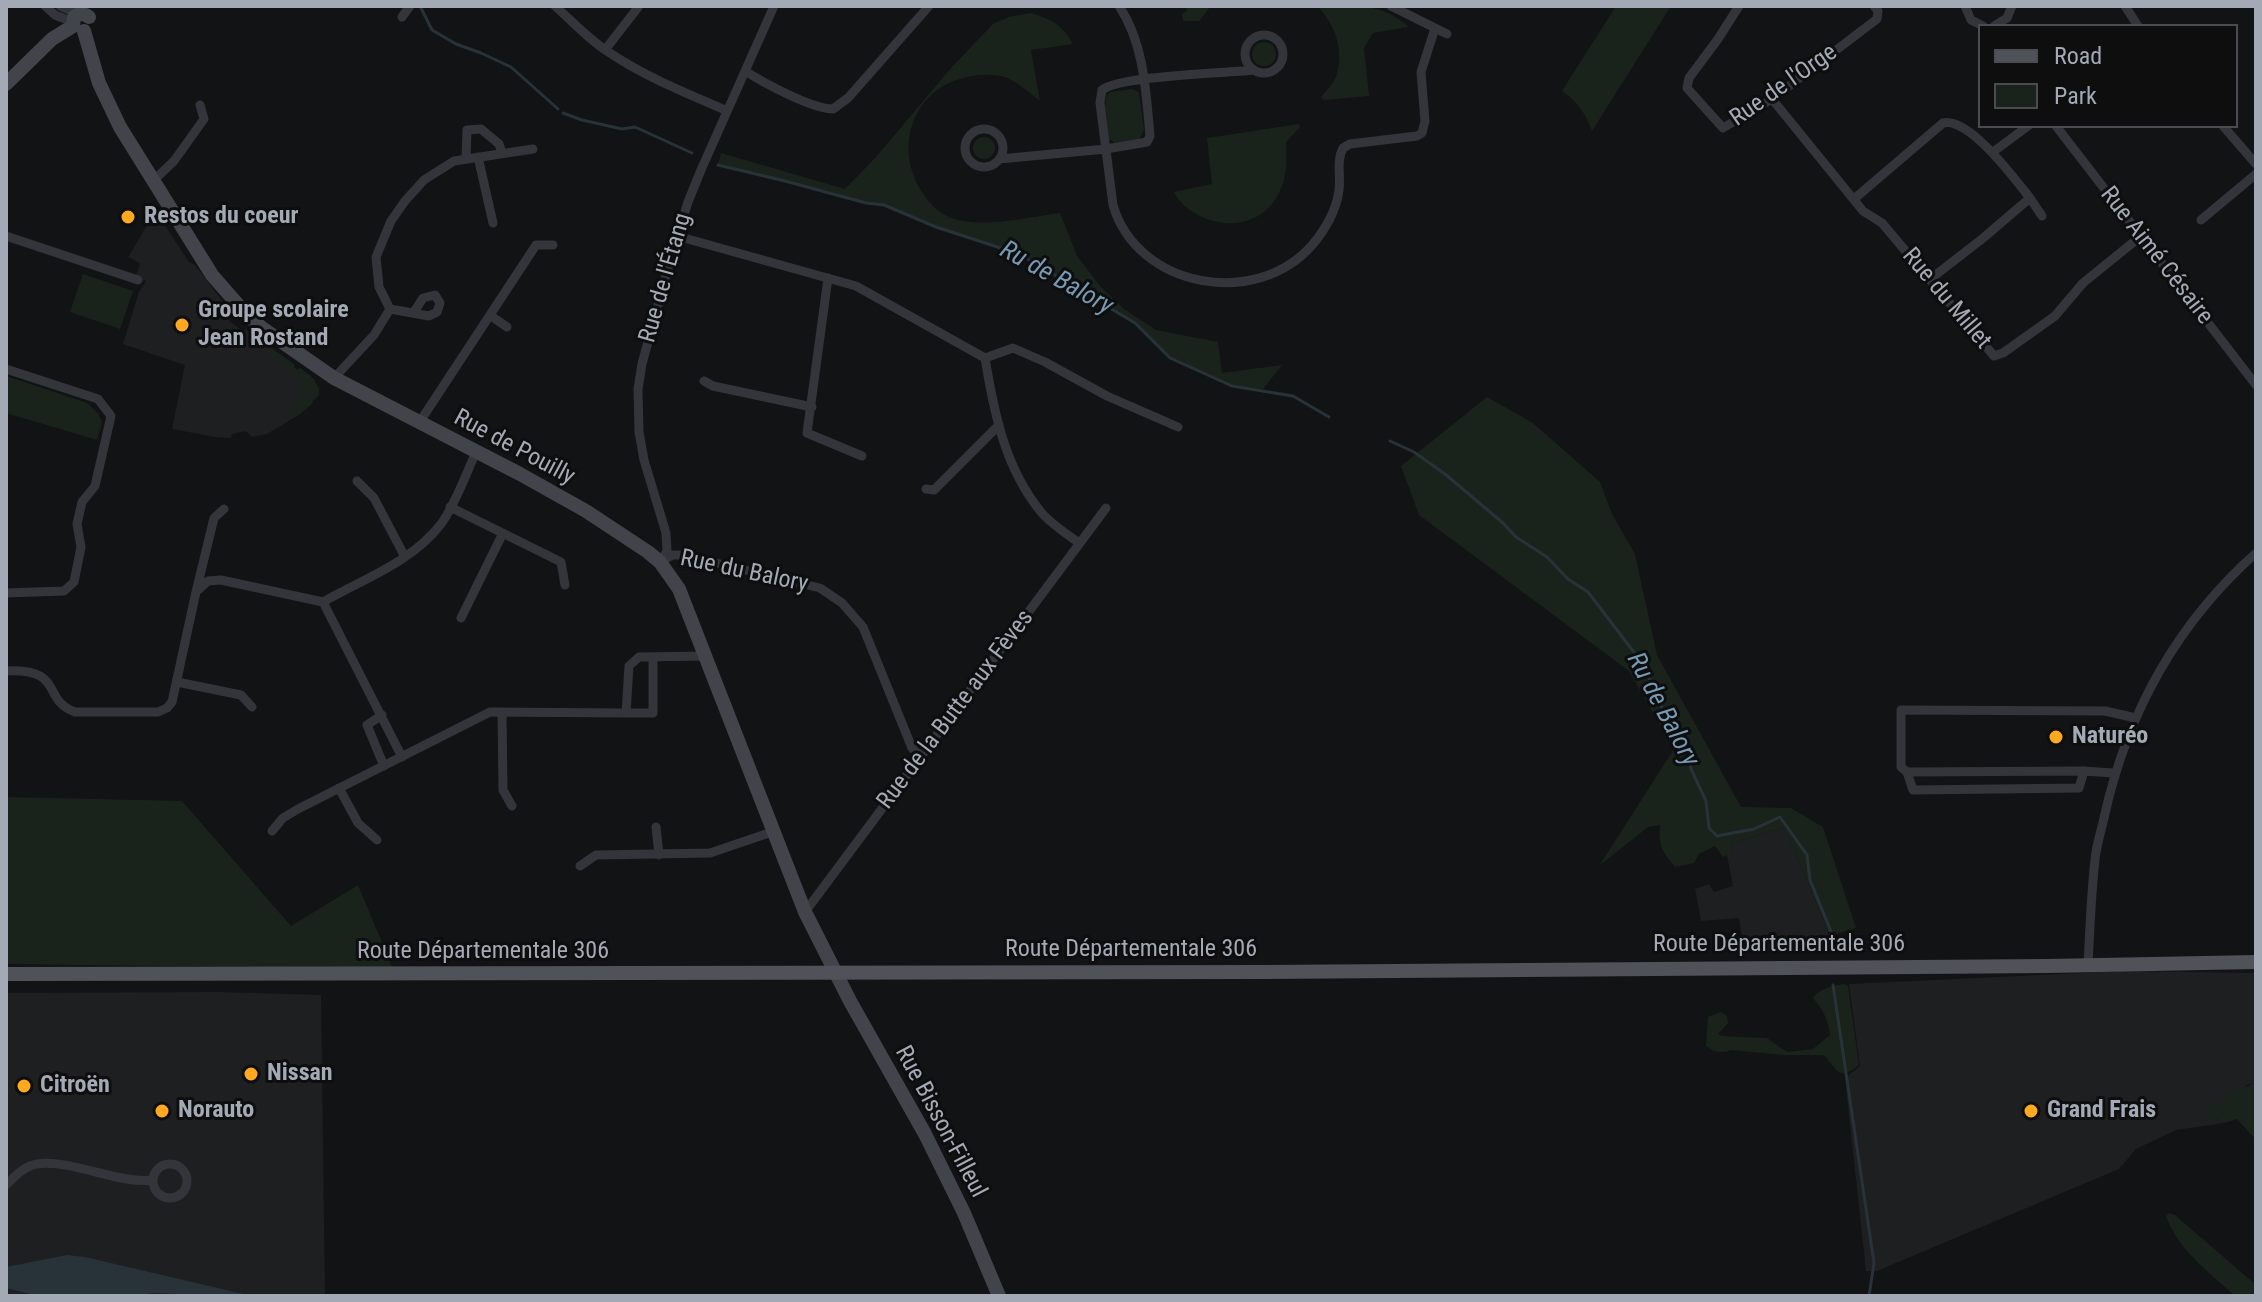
<!DOCTYPE html>
<html>
<head>
<meta charset="utf-8">
<style>
  body { margin:0 }
  #map { position:relative; width:2262px; height:1302px; overflow:hidden; background:#121314; font-family:"Roboto Condensed",sans-serif }
  canvas { display:block }
  .frame { position:absolute; inset:0; border:8px solid #a3aab6; pointer-events:none }
  .legend { position:absolute; left:1978px; top:24px; width:260px; height:104px; box-sizing:border-box; background:#0e0e0f; border:2px solid #4a4c52; margin:0; padding:10px 14px; list-style:none; font-size:24px; color:#a3aab6 }
  .legend li { display:flex; align-items:center; gap:16px; height:40px }
  .legend b { width:40px; border:2px solid #4a4c52 }
</style>
</head>
<body>
<div id="map">
<canvas width="2262" height="1302"></canvas>
<div class="frame"></div>
<ul class="legend">
<li><b style="height:10px;background:#4f5259"></b>Road</li>
<li><b style="height:22px;background:#1a231b"></b>Park</li>
</ul>
</div>
<script>
const c = document.querySelector('canvas').getContext('2d');
c.lineJoin = 'round';
function fill(path, color) { c.fillStyle = color; c.fill(path, 'evenodd'); }
function strokePath(path, color, width, dash) { c.strokeStyle = color; c.lineWidth = width; c.lineCap = dash ? 'butt' : 'round'; c.setLineDash(dash || []); c.stroke(path); }
function label(font, color, halo, rows, align = 'center') {
  c.font = font + ' "Roboto Condensed",sans-serif'; c.lineWidth = 6; c.setLineDash([]); c.textBaseline = 'middle'; c.strokeStyle = halo; c.fillStyle = color; for (const [text, x, y, turn = 0] of rows) {
    c.save(); c.translate(x, y); c.rotate((+turn || 0) * Math.PI / 180); c.textAlign = isNaN(turn) ? turn : align; if (halo) c.strokeText(text, 0, 0); c.fillText(text, 0, 0); c.restore();
  }
}
const built = new Path2D(`
  M151,219L162,221L189,262L195,265L233,315L229,321L243,331L245,329L295,365L294,368L298,370L300,368L314,379L319,388V395L300,414L267,434L252,437L246,431L232,434L231,438L215,437L172,429L185,365L123,344L139,292L146,281L136,276L140,263L128,257Z
  M1788,827V835L1830,936L1829,948H1744L1739,918L1701,921L1695,889L1709,884L1714,892L1733,886L1727,855L1734,852L1731,843Z
  M2124,971L2256,973V1082L2247,1085L2215,1119L2224,1123L2176,1130L2136,1149L2119,1169L1877,1271H1866L1845,1078L1860,1066L1849,984Z
  M219,992L321,995L325,1296H6V993Z`);
const green = new Path2D(`
  M1185,6H1211L1199,21H1183L1182,14L1187,11Z
  M1317,6C1355,6 1378,1 1409,27L1373,33L1364,48L1369,96L1324,100L1321,97C1326,91 1333,84 1336,77C1345,52 1335,23 1317,6Z
  M1616,6H1671L1592,131C1585,113 1578,102 1562,91Z
  M1030,13C1051,19 1062,24 1073,44L1031,50L1040,101C1030,93 1016,81 1005,77C994,74 979,74 968,77C912,87 892,150 924,195C930,205 941,214 951,218C983,229 1028,217 1060,213L1077,256L1101,287L1124,309L1156,330L1218,342L1222,373L1282,365L1263,389L1232,386L1170,358L1135,323L1019,254L936,227L884,205L866,203L785,181L718,165L721,153L845,189L876,157L951,68L993,24L1009,17Z
  M1252 54a12 12 0 1 1 24 0a12 12 0 1 1-24 0Z
  M1132,89L1139,92L1144,130L1139,140L1115,143L1109,139L1105,107L1107,95L1111,92Z
  M1299,124L1300,127L1286,142C1286,150 1287,159 1286,167C1282,211 1247,233 1207,219C1193,214 1180,204 1174,192L1212,184L1207,138Z
  M973 148a11 11 0 1 1 22 0a11 11 0 1 1-22 0Z
  M83,274L133,291L120,329L70,312Z
  M245,329L295,365L294,368L298,370L300,368C311,376 323,384 316,399L301,389L306,381L269,354L266,347Z
  M6,376L87,403L98,413L102,422L97,440L6,413Z
  M300,394L313,403L300,414L279,427L285,419L288,421L297,409L295,400Z
  M1487,397L1533,423L1600,482L1612,514L1635,554L1657,655L1741,807L1791,808L1823,827L1856,928L1830,936L1788,835V827L1731,843L1734,852L1723,857L1715,846L1699,854L1694,863L1675,867C1662,851 1658,846 1660,825L1648,827L1599,866L1674,749L1629,671L1419,515L1401,466Z
  M6,797L182,801L291,926L358,885L393,969L6,964Z
  M1845,984L1848,986L1859,1065C1838,1082 1837,1069 1824,1055H1783L1731,1050C1721,1054 1715,1052 1706,1046L1708,1017L1721,1012L1727,1016L1728,1023L1718,1034L1722,1036L1767,1038L1787,1052L1813,1049L1830,1035C1828,1019 1823,1010 1813,998C1819,988 1835,985 1845,984Z
  M2256,1082V1140L2237,1119L2224,1123L2208,1115L2207,1107Z
  M2169,1213L2175,1215L2256,1285V1296H2235C2210,1273 2177,1249 2166,1216Z`);
const water = new Path2D(`
  M67,1255L85,1257L252,1296H188L179,1294L153,1293L132,1296H38L6,1288V1267Z`);
const stream = new Path2D(`
  M420,6L432,30L456,44L481,53L511,67L558,109
  M563,113L582,120L622,129L635,127L692,153
  M718,165L785,181L866,203L884,205L936,227L1019,254L1135,323L1170,358L1232,386L1293,396L1329,417
  M1390,441L1414,452L1445,474L1503,523L1516,537L1547,557L1568,579L1588,592L1643,664L1665,715L1687,750L1691,769L1706,801L1709,828L1717,836L1754,829L1780,817L1807,855L1810,880L1834,939
  M1833,985L1874,1263L1869,1296`);
const street = new Path2D(`
  M45,6L55,15L73,22
  M60,6L79,14
  M555,6C574,23 591,42 613,55C648,78 689,94 727,111
  M1391,6L1447,34
  M1739,6L1718,39L1689,78L1687,88L1723,128L1772,99L1877,19L1878,11L1874,6
  M1965,6L1971,20L1983,26
  M2125,6L2138,26
  M402,17L410,6
  M1994,26L2007,18L2012,6
  M1245 54a19 19 0 1 1 38 0a19 19 0 1 1-38 0Z
  M605,50L639,6
  M1254,70C1225,73 1119,76 1102,90L1100,103L1113,205C1137,288 1257,310 1313,244C1325,230 1337,209 1339,190C1341,176 1336,161 1343,148L1350,144L1417,136L1422,133L1425,121L1421,72L1435,28
  M745,71C764,83 812,109 833,109L848,98L929,6
  M1772,99L1863,211L1882,223L1994,356L2003,353L2055,316L2083,283L2141,236
  M2056,126L2256,385
  M2223,126L2256,164
  M965 148a19 19 0 1 1 38 0a19 19 0 1 1-38 0Z
  M1993,152L2028,126
  M478,157L493,223
  M466,159L467,130L481,129L499,144L502,153
  M999,159L1106,149L1147,142L1150,136C1146,92 1144,43 1119,6
  M153,181L174,161L204,119L200,105
  M2030,198L2042,216
  M1854,199L1943,123C1969,117 2014,178 2030,198L1982,239L1929,280
  M2201,220L2256,174
  M6,236L138,280
  M677,236L856,286L985,358C994,413 1005,468 1041,512C1051,524 1067,534 1079,543
  M828,278L807,433L862,456
  M390,309L429,316L437,312L440,303L435,295L423,298L414,312
  M491,316L507,327
  M985,358L1013,348L1045,362L1107,396L1178,427
  M6,369L98,399L111,416L95,486L82,502L77,524L81,547L74,582L64,591L6,593
  M334,378L374,335L390,309L379,287L376,257L391,221L405,201L424,180L454,161L533,149
  M704,381L713,386L812,407
  M419,423L536,245H553
  M357,481L374,498L405,557
  M926,489L934,490L999,425
  M450,507L561,562L565,585
  M663,560L673,555H683L820,588L842,603L863,627L912,748L921,757
  M660,562L667,551L666,533L644,460L639,432L638,389L642,364L666,275L688,202L701,170L774,6
  M196,592L214,518L224,509
  M461,618L503,533
  M6,671C65,668 41,700 75,712H158L167,708L172,702L196,592L208,581L221,580L323,602
  M177,682L241,695L252,707
  M502,713L503,790L512,806
  M626,713H653V657
  M382,715L367,725L384,766
  M402,757L323,602C363,579 412,562 441,524C455,505 466,474 476,452
  M2084,771L2079,788L1913,790L1907,772L2084,771L2113,773
  M1907,772L1901,767V710L2105,711L2136,718
  M339,788L358,823L377,840
  M656,827L659,855
  M272,831L283,818L298,809L490,712L626,713L629,666L639,657L706,656
  M580,866L596,855L710,853L772,832
  M805,912L1106,508
  M2088,964C2090,929 2091,895 2095,860C2096,846 2101,832 2104,818C2127,713 2175,625 2256,553
  M153 1181a17 17 0 1 1 34 0a17 17 0 1 1-34 0Z
  M6,1185C13,1178 20,1170 30,1166C59,1154 118,1185 153,1180`);
const secondary = new Path2D(`
  M73,26L74,17C80,13 83,13 89,17
  M84,31L99,83L120,127L212,275L247,315L262,328L334,378L520,474L586,511L648,552L660,562L679,589L805,912L850,1001L925,1134L964,1213L999,1296
  M6,84L52,39L73,26`);
const primary = new Path2D(`
  M6,974L1264,972L2048,966L2256,962`);
const markers = [
  [128,217,8,"#ffa920"],
  [182,325,8,"#ffa920"],
  [2056,737,8,"#ffa920"],
  [251,1074,8,"#ffa920"],
  [24,1086,8,"#ffa920"],
  [162,1111,8,"#ffa920"],
  [2031,1111,8,"#ffa920"]
];
const streetNames = [
  ["Rue de l'Orge",1784,86,-35],
  ["Rue Aimé Césaire",2156,256,52],
  ["Rue de l'Étang",666,278,-74],
  ["Rue du Millet",1946,299,50],
  ["Rue de Pouilly",514,448,28],
  ["Rue du Balory",744,572,12],
  ["Rue de la Butte aux Fèves",956,710,-53],
  ["Route Départementale 306",1779,945],
  ["Route Départementale 306",1131,950],
  ["Route Départementale 306",483,952],
  ["Rue Bisson-Filleul",940,1122,62]
];
const poiNames = [
  ["Restos du coeur",144,217],
  ["Groupe scolaire",198,311],
  ["Jean Rostand",198,339],
  ["Naturéo",2072,737],
  ["Nissan",267,1074],
  ["Citroën",40,1086],
  ["Norauto",178,1111],
  ["Grand Frais",2047,1111]
];
const waterNames = [
  ["Ru de Balory",1056,279,29],
  ["Ru de Balory",1662,710,62]
];
fill(built, '#1e1f21');
fill(green, '#1a231b');
fill(water, '#283239');
strokePath(stream, '#283239', 3);
strokePath(street, '#33353a', 9);
strokePath(secondary, '#41444a', 14);
strokePath(primary, '#4f5259', 14);
for (const [x, y, r, color] of markers) { const dot = new Path2D(); dot.arc(x, y, r, 0, 2 * Math.PI); c.fillStyle = color; c.fill(dot); strokePath(dot, '#0e0e0f', 3); }
label('24px', '#a3aab6', '#0e0e0f', streetNames);
label('bold 24px', '#a3aab6', '#0e0e0f', poiNames, 'left');
label('italic 26px', '#779ab4', '#0e0e0f', waterNames);
</script>
</body>
</html>
